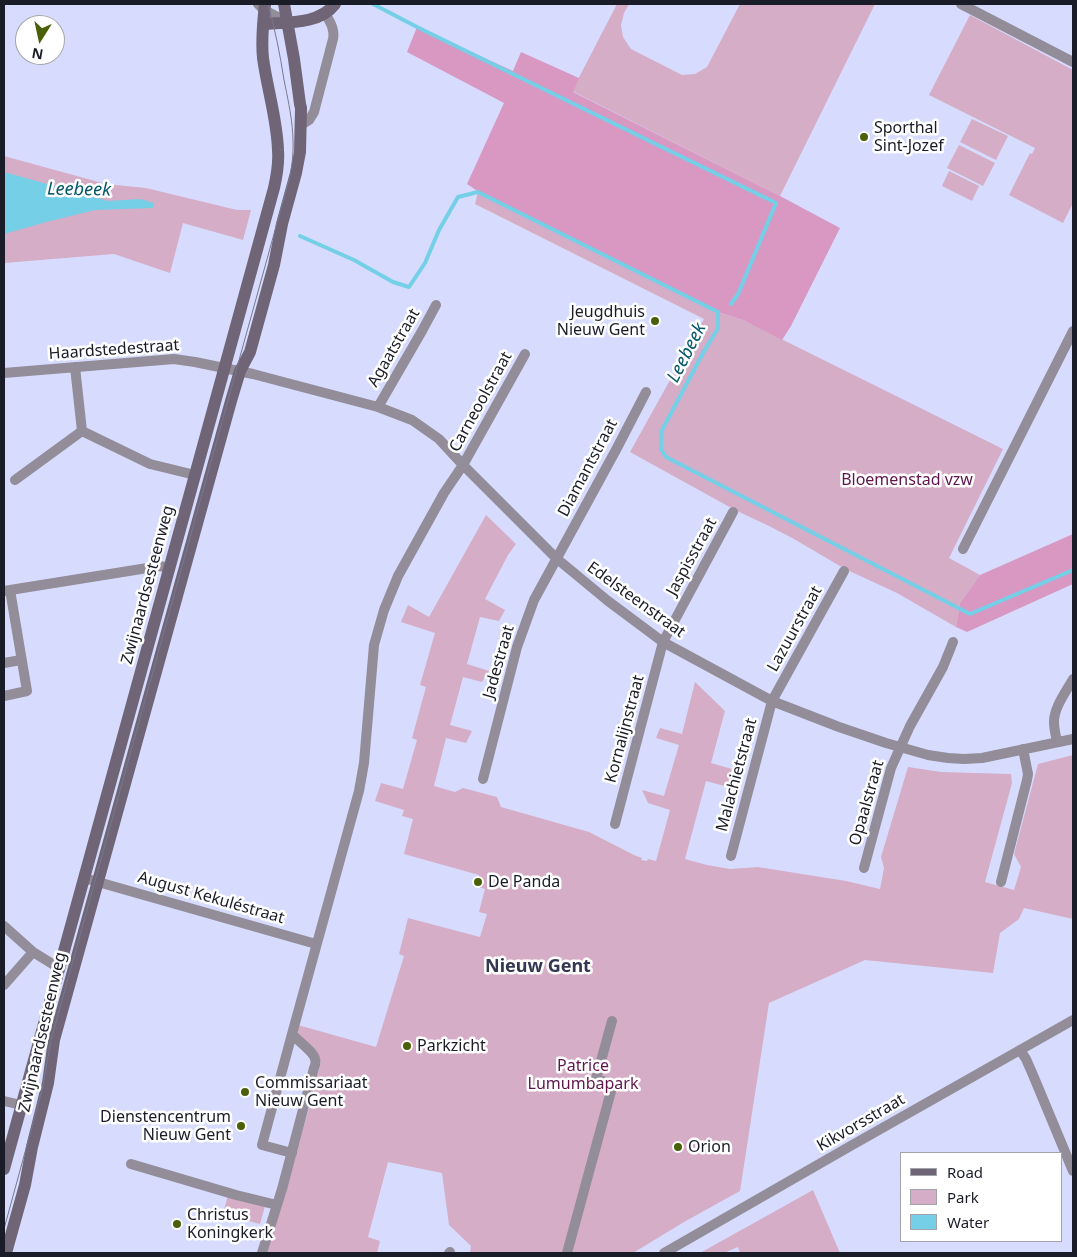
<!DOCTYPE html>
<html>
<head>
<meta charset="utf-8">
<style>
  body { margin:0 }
  #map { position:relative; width:1077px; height:1257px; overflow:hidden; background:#d7dcfe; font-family:"Noto Sans",sans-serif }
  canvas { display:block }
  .frame { position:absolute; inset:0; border:5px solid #1a1c28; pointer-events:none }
  .legend { position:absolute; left:900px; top:1152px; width:162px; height:90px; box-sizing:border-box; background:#fff; border:1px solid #a3a4a9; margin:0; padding:6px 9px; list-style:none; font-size:15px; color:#1a1c28 }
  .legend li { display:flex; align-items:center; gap:10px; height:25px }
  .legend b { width:25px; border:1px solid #a3a4a9 }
  .north { position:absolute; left:15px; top:15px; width:50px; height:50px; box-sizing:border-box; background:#fff; border:1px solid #a3a4a9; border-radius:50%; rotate:190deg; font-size:14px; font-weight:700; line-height:20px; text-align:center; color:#1a1c28 }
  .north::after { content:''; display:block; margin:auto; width:18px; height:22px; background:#495f09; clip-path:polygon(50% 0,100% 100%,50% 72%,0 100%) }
</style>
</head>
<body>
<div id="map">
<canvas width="1077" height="1257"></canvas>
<div class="frame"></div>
<ul class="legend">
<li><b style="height:6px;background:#6f6577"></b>Road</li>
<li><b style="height:14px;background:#d5adc6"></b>Park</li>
<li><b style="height:14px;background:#74cfe7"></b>Water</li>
</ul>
<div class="north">N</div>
</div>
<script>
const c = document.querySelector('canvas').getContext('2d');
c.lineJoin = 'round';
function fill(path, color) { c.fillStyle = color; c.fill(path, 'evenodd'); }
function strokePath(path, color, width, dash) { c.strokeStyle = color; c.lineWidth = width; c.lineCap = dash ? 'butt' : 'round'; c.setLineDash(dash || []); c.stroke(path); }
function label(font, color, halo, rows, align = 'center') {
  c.font = font + ' "Noto Sans",sans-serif'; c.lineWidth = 5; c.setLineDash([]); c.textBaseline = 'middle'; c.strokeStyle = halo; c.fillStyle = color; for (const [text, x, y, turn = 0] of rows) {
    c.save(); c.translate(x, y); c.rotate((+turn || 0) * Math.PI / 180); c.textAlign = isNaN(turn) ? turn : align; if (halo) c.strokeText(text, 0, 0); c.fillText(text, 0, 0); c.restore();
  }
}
const green = new Path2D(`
  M617,4H629L624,13L621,25L623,37L631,49L682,75L695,74L707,67L740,4H875L780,196L572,91Z
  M970,15L1073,70V203L1063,223L1009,195L1030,153L1032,154L1035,148L929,95Z
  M972,119L1008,136L996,160L960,142Z
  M959,145L995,163L983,186L947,168Z
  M4,156L106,184L146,188L237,210H251L243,240L183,223L170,273L114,254L4,263Z
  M949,171L979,186L972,201L942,186Z
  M478,192L718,312L743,320L1003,449L949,558L980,575L960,603L956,627L897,593L845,569L794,539L769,526L735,510L630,452L704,319L475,204Z
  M486,515L516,544L508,555L485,599L505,610L499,621L480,617L467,664L489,671L482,682L463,677L450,725L472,731L466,743L446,738L434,786L455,792L463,788L497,797L501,807L589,832L634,855L642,858L641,860L647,861L648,859L656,861L670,810L648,803L642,790L664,796L679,745L656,738L660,728L682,734L695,682L725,711L711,763L732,769L728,787L706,781L685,859L707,865L730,869L758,867L846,881L880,889L884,868L881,857L908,767L941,772L1011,774L1012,783L985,882L1014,890L1021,867L1014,854L1038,764L1073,755V919L1024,908L1019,919L1000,933L993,973L865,960L769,1003L740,1191L684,1222L633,1253H470L471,1246L449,1225L442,1173L388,1162L368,1237L380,1241L377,1253H267L309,1108L321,1062L296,1032L298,1025L376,1047L404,956L399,954L408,918L480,937L487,914L479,912L485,889L476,886L479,875L404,854L413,819L402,816L404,810L375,801L381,783L403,789L417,740L412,738L426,687L420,685L435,633L401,622L408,605L429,617Z
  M813,1190L840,1253H740L738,1247L724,1253H700Z
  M228,1195L265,1206L260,1224L223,1214Z`);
const forest = new Path2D(`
  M417,27L513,71L521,52L579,78L573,92L780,196L840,228L791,326L782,340L743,320L718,312L479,192L467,184L504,103L407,52Z
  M1073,534V584L967,632L956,627L960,603L980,575Z`);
const water = new Path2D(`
  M4,172L108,201L140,199L154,203L153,208L95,210L50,221L4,234Z`);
const stream = new Path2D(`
  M373,4L417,27L776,203L738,294L731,304
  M300,236L354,260L393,282L409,287L425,263L439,230L458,197L478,192L718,312V328L703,353L662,430L661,449L666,457L970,614L1073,570`);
const street = new Path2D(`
  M258,4L264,10L287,22
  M961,4L1073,62
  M301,125L309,120L314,112L333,39C335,29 330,22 325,13
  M4,373L174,359L195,362L253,374L378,407L412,420L439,439L463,465L556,558L608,601L663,642L772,701L839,727L886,743L928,755L948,758L964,759L982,758L1073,739
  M378,407L422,331L436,305
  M82,431L150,464L195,475
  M15,480L82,431L75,367
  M963,549L1073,331
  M4,591L160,566L169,568
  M4,663L21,660
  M4,696L27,691L10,590
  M1057,742C1056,736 1054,729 1054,722C1054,707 1066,692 1073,679
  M483,779L517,647L534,600L617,448L646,392
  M615,824L663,642L733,512
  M731,856L772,701L844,571
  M864,868L891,768L910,726L943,667L953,642
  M84,878L316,944
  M1001,882L1027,780L1028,774L1023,749
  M4,926L33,952L59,968
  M4,985L33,952
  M292,1034L359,791L364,763L374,645L384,610L398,576L444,493L463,465L525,354
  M1020,1050L1026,1059L1033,1075L1073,1171
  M4,1101L21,1105
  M131,1164L236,1195L277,1205
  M262,1253L282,1189L314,1068C315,1066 316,1062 315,1059C314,1052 297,1040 292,1034L262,1145L292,1153
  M449,1253L450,1252
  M567,1253L613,1084L596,1079L612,1021
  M664,1253L847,1148L1073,1020`);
const secondary = new Path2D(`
  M263,24C286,22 319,25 335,4
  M4,1169L274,188C277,175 279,163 278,150C277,119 267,88 263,58C261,40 263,22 265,4
  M6,1253L25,1185L32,1147L48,1083L54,1040L231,401L240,371L250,352L274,265L282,224L296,173L300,152L301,108L300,104L294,59L284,4`);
const tram = new Path2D(`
  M4,1229L42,1090L51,1040L290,176C297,141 291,114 284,80C280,54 275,29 268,4`);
const markers = [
  [864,137,5,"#495f09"],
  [655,321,5,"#495f09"],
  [478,882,5,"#495f09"],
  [407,1046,5,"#495f09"],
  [245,1092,5,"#495f09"],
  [241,1126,5,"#495f09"],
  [678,1147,5,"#495f09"],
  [177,1224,5,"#495f09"]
];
const poiNames = [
  ["Sporthal",874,128],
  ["Sint-Jozef",874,146],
  ["Jeugdhuis",645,312,"right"],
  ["Nieuw Gent",645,330,"right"],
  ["De Panda",488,882],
  ["Parkzicht",417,1046],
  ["Commissariaat",255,1083],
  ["Nieuw Gent",255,1101],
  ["Dienstencentrum",231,1117,"right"],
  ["Nieuw Gent",231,1135,"right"],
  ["Orion",688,1147],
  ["Christus",187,1215],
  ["Koningkerk",187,1233]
];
const streetNames = [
  ["Agaatstraat",394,348,-60],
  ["Haardstedestraat",114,350,-4],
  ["Carneoolstraat",481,402,-61],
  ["Diamantstraat",588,468,-62],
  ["Jaspisstraat",692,557,-61],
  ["Zwijnaardsesteenweg",148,585,-75],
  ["Edelsteenstraat",636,600,36],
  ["Lazuurstraat",795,629,-61],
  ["Jadestraat",499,662,-74],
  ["Kornalijnstraat",625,729,-75],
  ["Malachietstraat",737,775,-75],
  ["Opaalstraat",867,803,-74],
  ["August Kekuléstraat",211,898,16],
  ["Zwijnaardsesteenweg",43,1032,-77],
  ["Kikvorsstraat",861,1123,-30]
];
const parkNames = [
  ["Bloemenstad vzw",907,480],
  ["Patrice",583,1066],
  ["Lumumbapark",583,1084]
];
const waterNames = [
  ["Leebeek",79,190,1],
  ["Leebeek",687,353,-63]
];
const neighbourhoodNames = [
  ["Nieuw Gent",538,967]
];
fill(green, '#d5adc6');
fill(forest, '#d898c2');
fill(water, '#74cfe7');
strokePath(stream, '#74cfe7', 4);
strokePath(street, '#938c99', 10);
strokePath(secondary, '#6f6577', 12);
strokePath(tram, '#757990', 1);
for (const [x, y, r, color] of markers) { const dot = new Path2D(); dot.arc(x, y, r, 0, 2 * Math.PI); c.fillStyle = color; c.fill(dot); strokePath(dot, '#fff', 2); }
label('16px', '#1a1c28', '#fff', poiNames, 'left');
label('16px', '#1a1c28', '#fff', streetNames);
label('16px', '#5f154c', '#fff', parkNames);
label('italic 18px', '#045768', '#fff', waterNames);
label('bold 18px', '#343751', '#fff', neighbourhoodNames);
</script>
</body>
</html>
